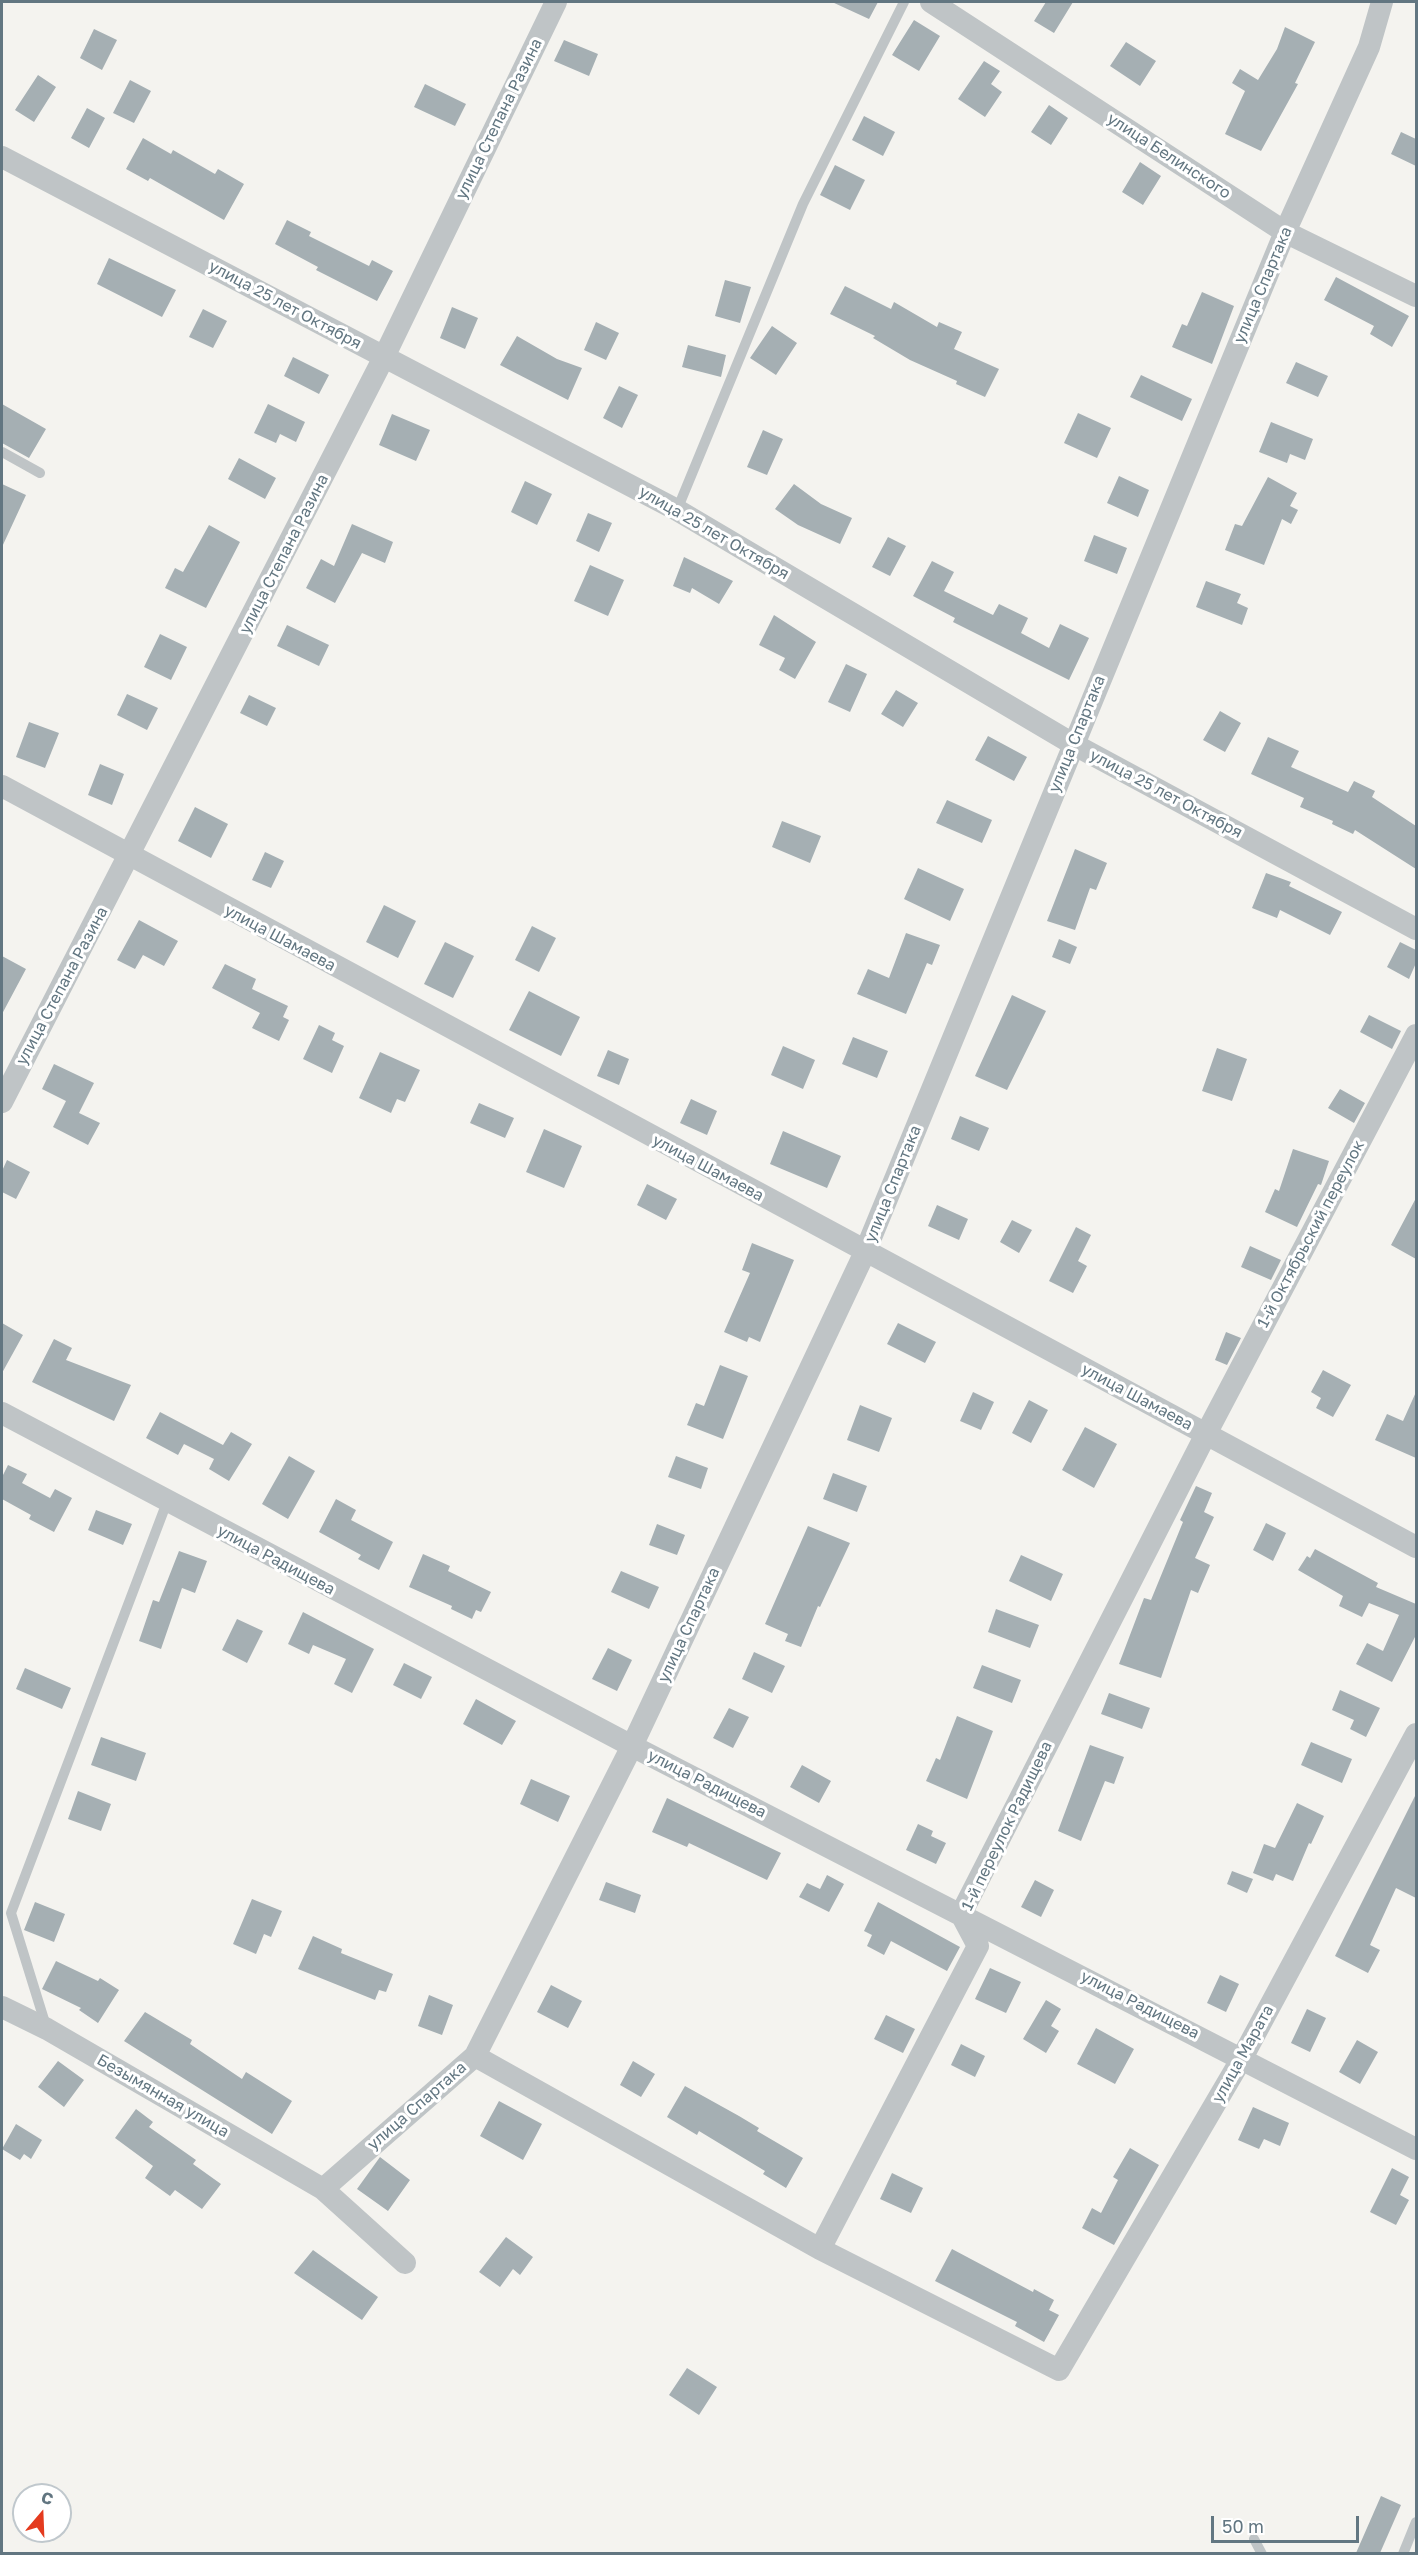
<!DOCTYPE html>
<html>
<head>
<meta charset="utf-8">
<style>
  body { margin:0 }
  #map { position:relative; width:1418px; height:2555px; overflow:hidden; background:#f4f3ef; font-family:"Golos Text",sans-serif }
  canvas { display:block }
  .frame { position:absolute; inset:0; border:3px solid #627681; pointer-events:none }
  .north { position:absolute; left:12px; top:2483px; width:60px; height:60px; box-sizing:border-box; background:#fff; border:2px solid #c0c8cd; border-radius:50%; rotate:19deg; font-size:16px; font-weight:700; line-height:24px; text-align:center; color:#627681 }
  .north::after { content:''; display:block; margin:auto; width:21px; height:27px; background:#e43b1f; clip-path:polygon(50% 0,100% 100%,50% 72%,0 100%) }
  .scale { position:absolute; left:1211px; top:2516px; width:148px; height:27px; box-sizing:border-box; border:3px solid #627681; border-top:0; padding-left:8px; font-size:18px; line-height:21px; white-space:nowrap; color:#627681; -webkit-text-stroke:4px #fff; paint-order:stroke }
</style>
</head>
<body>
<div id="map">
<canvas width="1418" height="2555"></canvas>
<div class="frame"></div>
<div class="north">С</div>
<div class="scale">50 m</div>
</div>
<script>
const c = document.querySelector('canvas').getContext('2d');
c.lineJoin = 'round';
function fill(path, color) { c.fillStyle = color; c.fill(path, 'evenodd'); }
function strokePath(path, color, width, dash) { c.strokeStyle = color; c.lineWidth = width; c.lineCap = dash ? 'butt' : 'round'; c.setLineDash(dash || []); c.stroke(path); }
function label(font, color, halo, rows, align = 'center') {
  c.font = font + ' "Golos Text",sans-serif'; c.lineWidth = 6; c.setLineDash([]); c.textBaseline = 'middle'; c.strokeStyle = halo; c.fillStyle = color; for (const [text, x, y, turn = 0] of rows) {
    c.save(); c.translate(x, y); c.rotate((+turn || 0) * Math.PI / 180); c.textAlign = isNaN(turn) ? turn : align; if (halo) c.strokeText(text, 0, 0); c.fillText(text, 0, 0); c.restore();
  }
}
const building = new Path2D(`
  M832,2H878L869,19Z
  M1046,2H1073L1054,33L1034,21Z
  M914,20L940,36L919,71L892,55Z
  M1285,27L1315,42L1295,83L1298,84L1261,151L1225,134L1245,91L1232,83L1240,69L1258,80L1277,49Z
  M94,29L117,40L102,70L80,58Z
  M564,40L598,54L589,76L554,61Z
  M1126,42L1156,61L1140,86L1110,66Z
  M984,61L1000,71L991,84L1002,92L985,117L958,99Z
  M38,75L56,87L34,122L15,110Z
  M130,80L151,91L134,123L113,113Z
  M425,84L466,104L455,126L414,107Z
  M1049,105L1068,118L1051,145L1031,132Z
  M87,108L105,118L89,148L71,138Z
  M864,116L895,132L883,156L852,140Z
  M1401,132L1416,139V166L1391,154Z
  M143,138L171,154L173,150L215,174L218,169L244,184L224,220L150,178L148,181L126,169Z
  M1140,162L1161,176L1143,205L1122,192Z
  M835,165L865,180L850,210L820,195Z
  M287,220L311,232L309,236L369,266L372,260L393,271L377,301L316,270L318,267L275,244Z
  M109,258L176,290L162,317L97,284Z
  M1336,277L1409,316L1392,347L1370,334L1374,326L1324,300Z
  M725,280L751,287L740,323L715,316Z
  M845,286L891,309L894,302L937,327L939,322L962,332L954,349L999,369L985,397L956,384L957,381L910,360L873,338L875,336L830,314Z
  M1202,292L1234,306L1212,364L1172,347L1182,324L1187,326Z
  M452,307L478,318L465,349L440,338Z
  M203,309L227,321L213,348L189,337Z
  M596,322L619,333L606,360L584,350Z
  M772,326L797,343L776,375L750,358Z
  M517,336L557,359L582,368L568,400L500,365Z
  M688,345L726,355L721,377L682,367Z
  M293,357L329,375L319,394L284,376Z
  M1296,362L1328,376L1318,397L1286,383Z
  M1141,375L1192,399L1182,421L1130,397Z
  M619,386L638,395L622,428L603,418Z
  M2,404L46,429L29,458L2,443Z
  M268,404L305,422L296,442L280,434L276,443L254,433Z
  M1078,413L1111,428L1097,458L1064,443Z
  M392,414L430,430L416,461L379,445Z
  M1271,422L1313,439L1305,460L1290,454L1287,463L1259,452Z
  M763,430L783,439L767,475L747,467Z
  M239,458L276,478L265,499L228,479Z
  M1119,476L1149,490L1138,517L1107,503Z
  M1268,477L1297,493L1290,506L1298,510L1291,524L1282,519L1264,565L1225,550L1235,524L1242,526Z
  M525,481L552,494L537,525L511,512Z
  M2,484L26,495L2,547Z
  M794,484L821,504L852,518L840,544L798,525L775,509Z
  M588,513L612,523L599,552L576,541Z
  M352,524L393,542L385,563L362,553L335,603L306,588L321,559L334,566Z
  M209,525L240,542L206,608L165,588L175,568L183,572Z
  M1094,535L1127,548L1117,574L1084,561Z
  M888,537L906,546L890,576L872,567Z
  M684,557L733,581L719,604L692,588L690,593L673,586Z
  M932,561L954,572L944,591L993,615L999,604L1028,618L1021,633L1049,648L1060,624L1089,638L1069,680L953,622L955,618L913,596Z
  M590,565L624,580L608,616L574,601Z
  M1206,581L1241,594L1237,603L1248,608L1242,625L1196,607Z
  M774,615L816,642L795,679L779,670L785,658L759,645Z
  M287,625L329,645L319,666L277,646Z
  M160,634L187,647L171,680L144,667Z
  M846,664L867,674L850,712L828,702Z
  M896,690L918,703L903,727L881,714Z
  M127,694L158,708L147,730L117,715Z
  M249,695L276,708L267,726L240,713Z
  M1220,711L1241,723L1225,752L1203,740Z
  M29,722L59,733L45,768L16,757Z
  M988,736L1027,757L1014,781L975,760Z
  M1268,737L1299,751L1291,767L1348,792L1354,781L1375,791L1372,797L1416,826V869L1355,830L1353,834L1332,824L1333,821L1300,807L1304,798L1251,774Z
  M100,764L124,774L112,805L88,795Z
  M947,800L992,820L982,843L936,823Z
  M195,807L228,824L211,858L178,841Z
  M782,821L821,836L810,863L772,847Z
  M1075,849L1107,863L1096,890L1090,888L1075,930L1047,921Z
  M265,852L284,861L271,888L252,880Z
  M918,868L964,889L950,921L904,899Z
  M1266,873L1291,882L1289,886L1342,912L1330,935L1280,910L1277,918L1252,908Z
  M384,905L416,921L398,958L366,942Z
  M139,920L178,941L164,966L143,955L135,969L117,960Z
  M532,926L556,938L539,972L515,960Z
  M906,933L940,945L932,965L927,963L906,1014L857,994L868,969L889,978Z
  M1059,939L1077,947L1070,964L1052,957Z
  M445,942L474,956L453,998L424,984Z
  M1400,942L1416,950V963L1409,979L1387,967Z
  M2,956L26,969L2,1014Z
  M225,964L256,979L252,989L288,1006L283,1017L289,1020L279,1041L252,1028L260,1013L212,988Z
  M529,991L580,1017L561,1056L509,1030Z
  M1012,995L1046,1011L1007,1090L975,1076Z
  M1369,1015L1401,1031L1392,1049L1360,1032Z
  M319,1025L335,1033L332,1040L344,1046L332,1073L303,1059Z
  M853,1037L888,1051L877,1078L842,1064Z
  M783,1046L815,1060L803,1089L771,1075Z
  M1217,1048L1247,1059L1232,1101L1202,1091Z
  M608,1050L629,1059L619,1085L597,1076Z
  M380,1052L420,1070L405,1102L397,1099L391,1113L359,1098Z
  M54,1064L94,1083L79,1113L100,1123L88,1145L53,1127L66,1101L42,1089Z
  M1340,1089L1365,1103L1354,1123L1328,1108Z
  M691,1099L717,1111L707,1135L680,1123Z
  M479,1103L514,1118L505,1138L470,1123Z
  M960,1116L989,1128L979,1151L951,1139Z
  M544,1129L582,1146L564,1188L526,1172Z
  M783,1131L841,1156L827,1188L770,1164Z
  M1293,1149L1329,1161L1321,1185L1318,1184L1297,1227L1265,1212L1275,1189L1279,1191Z
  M7,1160L30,1172L16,1199L2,1192V1171Z
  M647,1184L677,1199L666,1220L637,1205Z
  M1416,1198V1259L1391,1245Z
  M937,1205L968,1219L959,1240L928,1226Z
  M1012,1220L1032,1230L1019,1253L1000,1242Z
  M1076,1227L1091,1235L1078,1261L1087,1266L1073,1293L1049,1281Z
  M752,1243L794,1260L760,1342L749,1337L747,1342L724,1332L750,1273L742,1270Z
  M1250,1246L1281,1260L1271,1280L1241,1267Z
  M2,1323L23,1335L2,1373Z
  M898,1323L936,1342L925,1363L887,1344Z
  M1226,1332L1241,1338L1227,1365L1215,1360Z
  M54,1339L72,1348L66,1360L131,1385L114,1421L32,1382Z
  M720,1365L748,1376L723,1439L687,1425L696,1403L704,1406Z
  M1323,1370L1351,1385L1333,1417L1316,1408L1321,1398L1311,1392Z
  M973,1392L994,1402L981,1430L960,1421Z
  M1416,1392V1458L1375,1440L1387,1414L1403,1421Z
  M1029,1400L1048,1410L1031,1443L1012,1433Z
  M860,1405L892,1418L879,1452L847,1440Z
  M160,1412L223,1445L231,1432L252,1444L229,1481L209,1469L214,1459L184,1444L178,1455L146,1438Z
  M1085,1427L1117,1444L1094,1488L1062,1470Z
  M289,1456L315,1471L288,1519L262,1504Z
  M676,1456L708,1468L701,1489L668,1477Z
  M8,1465L27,1474L22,1483L50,1498L55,1489L72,1498L54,1532L29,1519L31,1515L2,1499V1477Z
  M833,1473L867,1486L857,1512L823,1499Z
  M1196,1486L1212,1493L1204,1512L1214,1517L1195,1558L1210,1565L1198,1593L1191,1590L1161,1678L1119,1664L1144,1598L1151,1600L1183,1522L1180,1520Z
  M336,1499L356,1510L351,1520L393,1542L379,1570L358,1559L361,1555L319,1532Z
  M96,1510L132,1524L123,1545L88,1530Z
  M1266,1523L1286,1533L1273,1561L1253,1550Z
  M657,1524L685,1535L677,1555L649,1545Z
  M808,1526L850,1543L820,1607L818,1606L801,1647L785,1641L788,1634L765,1624Z
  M1315,1549L1378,1583L1376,1587L1416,1604V1635L1392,1682L1356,1664L1367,1643L1383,1651L1399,1615L1369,1603L1362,1617L1339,1606L1343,1596L1298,1570L1307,1556L1310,1558Z
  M179,1551L207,1561L195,1593L182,1588L161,1649L139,1641L153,1600L159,1602Z
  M423,1554L450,1566L448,1571L491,1592L481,1612L476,1610L472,1619L451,1609L452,1606L409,1587Z
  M1021,1555L1063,1574L1051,1601L1009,1581Z
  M621,1571L659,1587L649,1609L611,1592Z
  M996,1609L1039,1625L1030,1648L988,1632Z
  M303,1612L374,1649L352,1693L334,1684L346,1659L313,1645L309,1654L288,1644Z
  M237,1619L263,1631L247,1663L222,1650Z
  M608,1648L632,1660L617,1691L592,1679Z
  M754,1652L785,1666L772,1693L742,1679Z
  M404,1663L432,1677L421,1699L393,1685Z
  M982,1665L1021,1680L1012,1703L973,1688Z
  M25,1668L71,1688L62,1709L16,1689Z
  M1340,1690L1380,1708L1366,1737L1350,1729L1354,1720L1332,1710Z
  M1109,1693L1150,1708L1142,1729L1101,1714Z
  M476,1699L516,1721L502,1745L463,1724Z
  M729,1708L749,1717L733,1748L713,1738Z
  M957,1716L993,1731L967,1799L926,1781L936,1758L940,1760Z
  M101,1737L146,1753L136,1781L91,1765Z
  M1311,1742L1352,1759L1342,1783L1301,1765Z
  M1090,1745L1124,1757L1114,1784L1105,1781L1081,1841L1058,1831Z
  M802,1765L831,1781L819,1803L790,1787Z
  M531,1779L570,1796L558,1822L520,1804Z
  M78,1791L111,1804L101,1831L68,1819Z
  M1416,1794V1898L1396,1888L1370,1945L1380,1950L1368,1973L1335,1956Z
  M667,1798L781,1853L767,1880L689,1843L687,1847L652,1832Z
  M1297,1803L1324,1816L1311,1844L1309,1843L1293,1881L1276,1874L1273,1881L1253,1873L1264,1844L1275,1848Z
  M918,1824L933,1831L931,1836L946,1843L936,1864L906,1850Z
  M1232,1871L1253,1879L1247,1893L1227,1884Z
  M827,1875L844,1884L829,1912L799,1897L807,1883L820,1889Z
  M1035,1880L1054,1890L1041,1917L1021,1907Z
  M606,1882L641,1895L635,1913L599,1900Z
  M252,1899L282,1911L271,1937L264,1934L256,1954L233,1944Z
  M35,1902L65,1914L54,1942L24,1930Z
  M878,1902L960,1947L947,1971L891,1941L884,1955L867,1946L872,1935L864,1931Z
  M313,1936L342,1949L341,1953L393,1974L386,1992L379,1990L375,2000L298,1969Z
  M56,1961L98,1981L100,1978L119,1990L98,2023L79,2010L81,2008L42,1989Z
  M990,1968L1021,1982L1006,2013L975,1999Z
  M1220,1975L1239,1984L1226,2012L1207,2003Z
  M551,1985L582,2001L568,2028L537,2012Z
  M429,1995L453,2005L442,2035L418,2026Z
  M1046,2000L1061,2009L1051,2026L1059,2031L1046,2053L1023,2039Z
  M1307,2009L1326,2018L1310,2052L1291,2043Z
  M145,2012L192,2040L190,2044L242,2079L246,2072L292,2101L272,2134L124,2041Z
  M886,2015L915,2029L903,2053L874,2039Z
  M1096,2028L1134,2049L1115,2084L1077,2064Z
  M1357,2040L1378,2052L1360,2084L1339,2072Z
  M961,2044L985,2056L975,2077L951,2065Z
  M58,2061L84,2080L64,2107L38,2087Z
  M633,2061L655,2074L641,2097L620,2085Z
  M685,2086L739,2116L759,2128L757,2131L803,2158L786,2188L763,2174L765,2171L699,2131L697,2135L667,2117Z
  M499,2101L542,2124L523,2160L480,2136Z
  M1253,2107L1289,2123L1280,2146L1264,2139L1259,2149L1238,2140Z
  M136,2109L153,2122L149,2127L196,2160L193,2164L221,2184L202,2209L175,2190L170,2196L145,2178L153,2166L115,2138Z
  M16,2124L42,2140L31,2159L24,2154L20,2160L2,2149Z
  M1130,2148L1159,2165L1114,2245L1082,2228L1092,2208L1101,2213L1118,2180L1113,2177Z
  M380,2157L410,2180L388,2211L357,2189Z
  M1392,2168L1409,2177L1400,2195L1409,2200L1396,2225L1370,2212Z
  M892,2173L923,2188L911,2213L880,2199Z
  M506,2237L533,2257L520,2275L513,2269L500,2287L479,2272Z
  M952,2249L1033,2292L1034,2289L1054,2300L1049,2310L1059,2315L1044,2342L1015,2326L1017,2322L935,2281Z
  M313,2250L378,2297L362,2320L294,2273Z
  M687,2368L717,2387L699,2415L669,2395Z
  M1381,2496L1401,2505L1380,2553H1356Z`);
const lane = new Path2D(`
  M2,452L40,473
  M677,510L803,204L904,2
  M46,2026L11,1913L167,1502
  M1254,2539L1262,2554
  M1403,2554L1416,2522`);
const street = new Path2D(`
  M931,2L1285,232L1416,296
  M2,157L677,510L1073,744L1416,929
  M2,786L1416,1547
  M2,1102L384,357L556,2
  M2,1413L632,1746L1416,2149
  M2,2007L47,2029L323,2189
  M475,2056L820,2249L1059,2370L1242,2058L1416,1734
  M820,2249L978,1946L961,1914L1206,1434L1416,1035
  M405,2263L323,2189L475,2056L632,1746L865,1252L1285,232L1369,47L1382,2`);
const streetNames = [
  ["улица Степана Разина",499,119,-64],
  ["улица Белинского",1169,156,33],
  ["улица Спартака",1263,285,-67],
  ["улица 25 лет Октября",285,305,28],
  ["улица 25 лет Октября",714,533,30],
  ["улица Степана Разина",284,554,-63],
  ["улица Спартака",1077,734,-68],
  ["улица 25 лет Октября",1166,794,28],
  ["улица Шамаева",280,938,28],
  ["улица Степана Разина",62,986,-62],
  ["улица Шамаева",708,1168,28],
  ["улица Спартака",893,1184,-68],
  ["1-й Октябрьский переулок",1311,1234,-62],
  ["улица Шамаева",1137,1397,28],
  ["улица Радищева",276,1560,28],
  ["улица Спартака",689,1625,-65],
  ["улица Радищева",707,1784,27],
  ["1-й переулок Радищева",1007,1826,-64],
  ["улица Радищева",1140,2005,27],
  ["улица Марата",1243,2054,-61],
  ["Безымянная улица",163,2096,30],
  ["улица Спартака",417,2106,-41]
];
fill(building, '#a5afb3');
strokePath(lane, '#bfc4c6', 10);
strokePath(street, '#bfc4c6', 22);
label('16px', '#627681', '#fff', streetNames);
</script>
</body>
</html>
